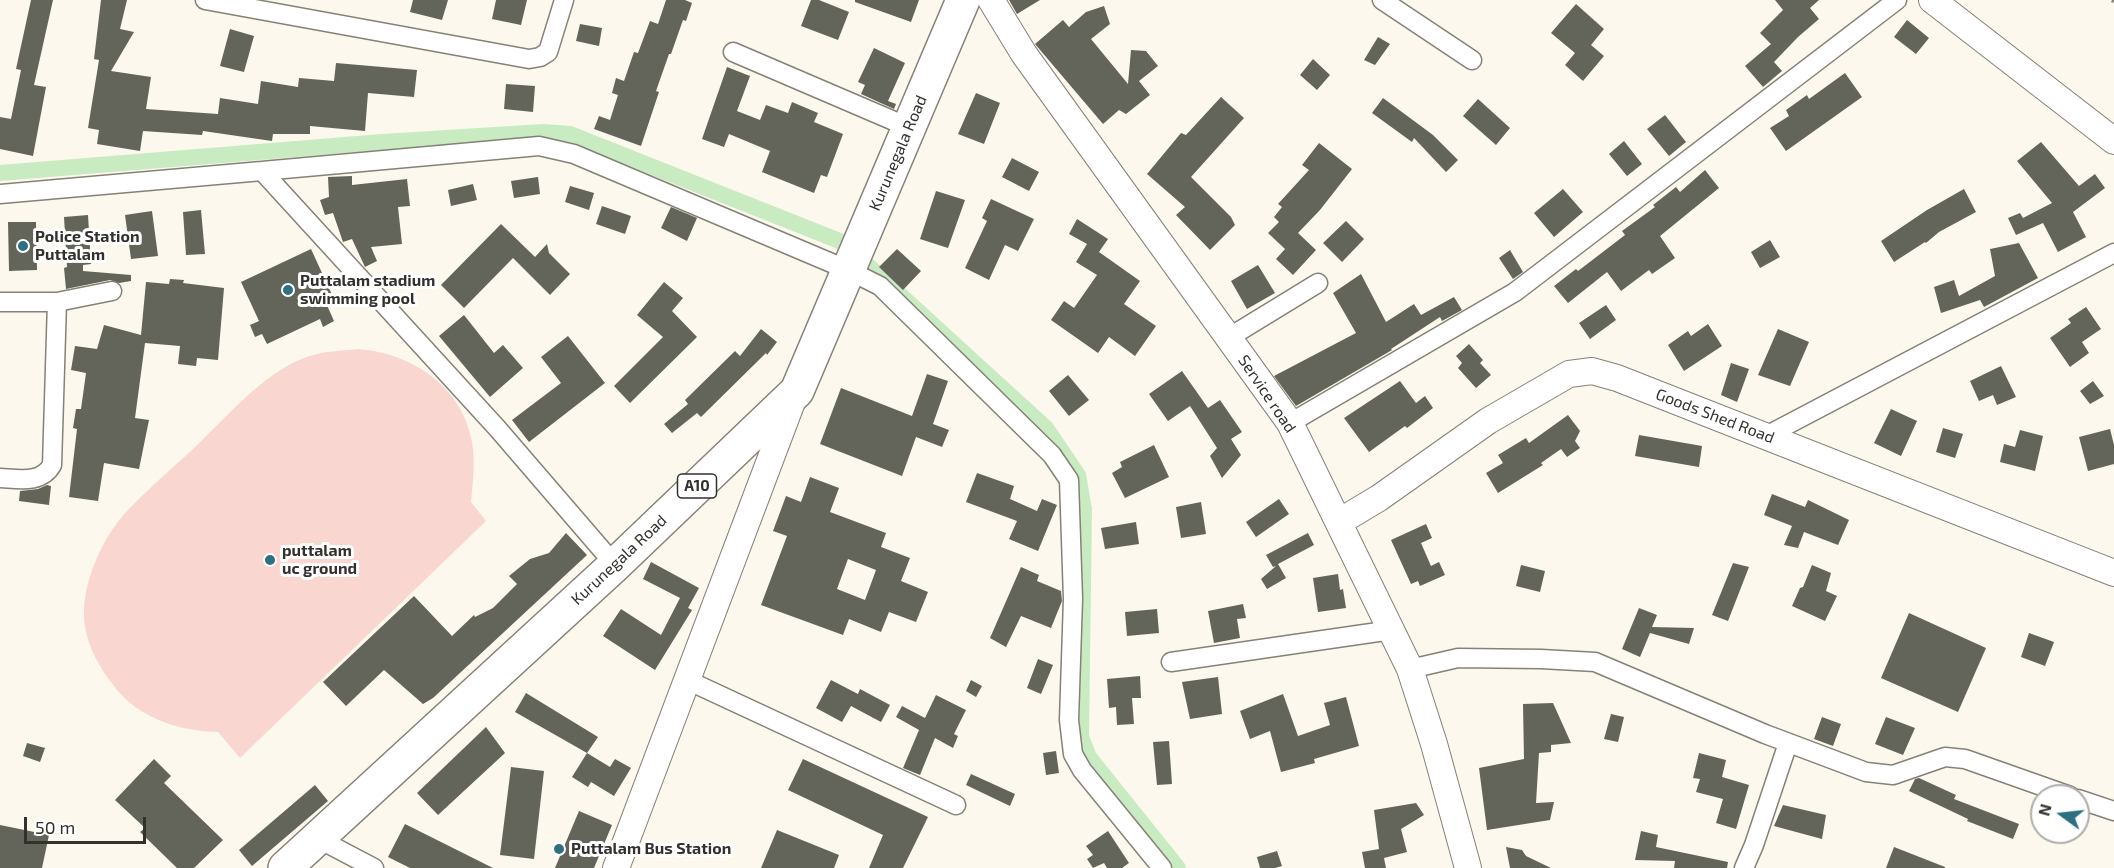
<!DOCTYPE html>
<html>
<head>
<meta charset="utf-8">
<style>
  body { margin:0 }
  #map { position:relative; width:2114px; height:868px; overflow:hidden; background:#fdf8ed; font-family:"Exo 2",sans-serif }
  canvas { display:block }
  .north { position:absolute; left:2030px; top:784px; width:60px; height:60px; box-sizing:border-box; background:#fff; border:2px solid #adadab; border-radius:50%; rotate:285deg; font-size:16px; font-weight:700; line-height:24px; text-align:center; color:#33312d }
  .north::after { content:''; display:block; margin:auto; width:21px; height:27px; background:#2e6f82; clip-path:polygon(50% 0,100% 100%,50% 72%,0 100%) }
  .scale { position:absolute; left:24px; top:817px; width:122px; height:27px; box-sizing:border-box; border:3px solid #33312d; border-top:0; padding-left:8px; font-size:18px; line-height:21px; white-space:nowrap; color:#33312d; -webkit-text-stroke:4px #fff; paint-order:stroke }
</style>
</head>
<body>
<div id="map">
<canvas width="2114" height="868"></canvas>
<div class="north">N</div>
<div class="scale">50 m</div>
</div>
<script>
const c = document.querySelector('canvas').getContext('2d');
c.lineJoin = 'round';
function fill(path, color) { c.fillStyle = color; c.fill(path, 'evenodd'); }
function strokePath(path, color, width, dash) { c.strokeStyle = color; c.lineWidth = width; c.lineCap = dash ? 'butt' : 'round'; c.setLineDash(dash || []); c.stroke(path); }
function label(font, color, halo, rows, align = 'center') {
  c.font = font + ' "Exo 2",sans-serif'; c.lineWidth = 6; c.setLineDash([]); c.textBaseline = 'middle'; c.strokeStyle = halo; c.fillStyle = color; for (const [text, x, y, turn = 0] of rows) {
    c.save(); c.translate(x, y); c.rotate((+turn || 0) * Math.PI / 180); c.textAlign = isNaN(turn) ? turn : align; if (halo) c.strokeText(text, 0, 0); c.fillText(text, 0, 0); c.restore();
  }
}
const green = new Path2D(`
  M358,349C410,353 459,384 471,437C476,459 473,480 471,502L486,521L240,758L218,732C177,731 135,717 111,682C97,664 84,639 84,615C83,581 103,537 126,512C147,490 170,470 192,450C225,419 262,374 304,358C321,351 340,351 358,349Z`);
const canal = new Path2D(`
  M0,173L382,142L543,132L570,134L842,242
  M863,261L1046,428L1078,475L1084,509L1081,737L1089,757L1178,868`);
const building = new Path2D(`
  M31,0H53L34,85L46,87L33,156L0,149V117L11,119L21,70L16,69Z
  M101,0H127L120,29L134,32L111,71L151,77L146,109L218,114L220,98L258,104L261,81L298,87L299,78L334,81L336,63L417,70L414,97L368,93L365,131L310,126V134H273L272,141L203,131L202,135L143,131L140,151L97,144L99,130L88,128L99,60L94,59Z
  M413,0H448L442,20L410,12Z
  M496,0H527L521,25L492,19Z
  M666,0H685L692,3L686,21L683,20L671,54H669L656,91L659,92L641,146L594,129L599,116L610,120L618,95L612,93L616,78L624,81L634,52L638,53L650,21L658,24Z
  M811,0H819L849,12L838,40L801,26Z
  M855,0H919L911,22L855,2Z
  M1009,0H1040L1017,14Z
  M1775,0H1819L1810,8L1819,19L1798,37L1774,62L1782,71L1763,87L1745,66L1771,44L1760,33L1783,10Z
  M1576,4L1604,29L1591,45L1604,56L1583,81L1565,65L1575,53L1551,33Z
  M1104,6L1110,24L1091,39L1128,84L1131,50L1146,51L1158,66L1139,81L1150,95L1126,114L1119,110L1103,124L1035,44L1063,20L1069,27L1086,12Z
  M1907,20L1929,38L1916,54L1894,37Z
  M580,24L602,28L599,46L576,41Z
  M230,29L254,36L244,72L220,66Z
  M1378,37L1390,44L1375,65L1364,60Z
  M874,48L905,63L888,101L896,104L894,109L861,94L865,85L858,82Z
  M1313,59L1330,75L1317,90L1300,75Z
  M727,67L750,76L737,111L760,120L766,105L788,113L792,102L818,113L814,122L843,134L827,177L821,175L814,193L762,172L770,151L729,134L724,147L702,139Z
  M1845,73L1862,97L1786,151L1770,128L1789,116L1786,110L1807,95L1809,99Z
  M506,84L535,86L533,112L504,109Z
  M976,93L1000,103L984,144L958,134Z
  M1221,97L1244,118L1191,177L1231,217L1235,225L1210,250L1176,215L1185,207L1147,174L1181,133L1186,135Z
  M1383,98L1433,135L1458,160L1446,172L1414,138L1412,142L1372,113Z
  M1478,99L1510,128L1496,145L1463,116Z
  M1665,115L1686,142L1669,156L1647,129Z
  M1624,141L1642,164L1627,176L1609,154Z
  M2041,142L2079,186L2095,174L2105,188L2073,212L2086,237L2058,252L2043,223L2016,235L2008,218L2020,213L2023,218L2052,203L2017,161Z
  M1319,143L1352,169L1320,210L1298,233L1316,250L1293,275L1276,259L1285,249L1268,233L1279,222L1274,217L1282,207L1278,204L1309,170L1302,165Z
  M1012,158L1039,172L1029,191L1002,177Z
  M1705,170L1719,188L1660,236L1675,258L1652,274L1649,270L1621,291L1607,272L1568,303L1554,286L1576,269L1578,271L1625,235L1622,231L1655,207L1653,205L1676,187L1680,192Z
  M352,176V185L407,179L410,206L398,207L402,244L371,247L377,261L365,267L352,239L343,242L333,213L325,215L320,200L329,197L328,177Z
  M538,177L540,194L514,198L511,181Z
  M473,184L477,200L451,206L448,190Z
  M570,186L594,193L589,210L565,202Z
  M1563,189L1583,212L1554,237L1534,213Z
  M1964,189L1976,212L1939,232L1926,243L1925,242L1894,262L1881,241L1927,210Z
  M936,191L965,200L948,248L920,239Z
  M991,199L1034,219L1018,251L1005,245L989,280L965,268L987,221L982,218Z
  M602,206L631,216L625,234L596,224Z
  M671,207L697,218L687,241L661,228Z
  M201,210L205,254L186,255L183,212Z
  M152,211L158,256L131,259L125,215Z
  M88,215L91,264L83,265V271L131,275V281L119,283L110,280L66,289L64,268L67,267L64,217Z
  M1077,219L1108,239L1099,252L1140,281L1124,304L1156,326L1135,356L1109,337L1098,353L1051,320L1064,301L1074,308L1097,275L1076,262L1087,244L1069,234Z
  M1346,221L1364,239L1342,262L1323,243Z
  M8,222H36L37,270L9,271Z
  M501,224L535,257L547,244L549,253L570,274L550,295L513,258L464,308L441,285Z
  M1770,240L1780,257L1760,268L1751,252Z
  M2019,243L2038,278L1984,307L1980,300L1941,313L1934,287L1954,280L1959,296L1995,276L1990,249Z
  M311,249L334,299L326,303L334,321L323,327L320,319L267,344L262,334L255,337L250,325L259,321L241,282Z
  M897,249L921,271L903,290L879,267Z
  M1510,250L1523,272L1513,279L1499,258Z
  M1258,265L1275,293L1247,309L1231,281Z
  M1361,274L1386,322L1414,304L1421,315L1454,297L1462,310L1442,321L1440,317L1391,349L1392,350L1296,406L1274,376L1356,333L1333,293Z
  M170,279L184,280L183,283L224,288L218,360L197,358L196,366L178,364L180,346L145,343L135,418L149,420L139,469L104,463L98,501L69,497L77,429L73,428L76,409H81L86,373L71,370L75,346L97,349L104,325L141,335L146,282L169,284Z
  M664,282L683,298L672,311L697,337L630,403L614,386L663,337L637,315Z
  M1606,305L1616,320L1590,339L1579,323Z
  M2086,307L2101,329L2082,342L2089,353L2070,367L2050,338L2071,323L2068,319Z
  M464,315L494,353L503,345L523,368L490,397L439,336Z
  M1708,324L1722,346L1684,371L1668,345L1688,331L1691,336Z
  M761,329L777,342L767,355L766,353L701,417L697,413L672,433L664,424L688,404L685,400L735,351L740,356Z
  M1778,329L1809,342L1790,386L1758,375Z
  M568,336L605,383L529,442L512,420L561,383L541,357Z
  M1469,344L1483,360L1480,363L1491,375L1476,388L1458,368L1462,363L1456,356Z
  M1731,363L1749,369L1737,402L1721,395Z
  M2001,366L2016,397L1997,405L1993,395L1979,401L1970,381Z
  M1182,371L1208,408L1220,400L1242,432L1231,439L1241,455L1222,478L1210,456L1217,448L1190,406L1168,421L1149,394Z
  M927,374L948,381L933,424L949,430L942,447L916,437L902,476L820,444L841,388L912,416Z
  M1068,375L1089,400L1069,416L1049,391Z
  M1400,381L1416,403L1425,396L1433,408L1407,428L1405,426L1369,452L1344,418Z
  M2093,381L2104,396L2090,404L2080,391Z
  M1891,409L1917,421L1901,456L1874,443Z
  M1568,415L1580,431L1575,441L1580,448L1567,457L1561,449L1541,463L1543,465L1498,493L1486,473L1503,463L1498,455L1526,438L1529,443Z
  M1943,428L1963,434L1955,458L1936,452Z
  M2110,429L2114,445V464L2088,471L2079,437Z
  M2020,430L2043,436L2035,471L2000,462L2004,444L2015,447Z
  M1639,435L1702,446L1699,467L1635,456Z
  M1154,445L1169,477L1125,498L1112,473L1122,467L1120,462Z
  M977,473L1014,486L1010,499L1037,511L1042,499L1057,505L1038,551L1009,539L1017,521L966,502Z
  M810,477L839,488L830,512L886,533L881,547L910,558L901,581L928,592L916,622L889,612L881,632L849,619L843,635L761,605L787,536L773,531L786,496L801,502ZM848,559L876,570L865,600L837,589Z
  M47,485L51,486L49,505L19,501L20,491L38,489Z
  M1772,494L1805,507L1808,500L1849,520L1838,545L1804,532L1798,548L1784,545L1792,526L1764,515Z
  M1279,499L1289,514L1256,537L1246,522Z
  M1201,502L1206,534L1181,538L1176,507Z
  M1136,522L1139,544L1105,549L1101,528Z
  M1426,524L1432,538L1421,543L1431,566L1439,562L1445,575L1420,586L1418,581L1411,584L1391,540Z
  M566,533L587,555L433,698L423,704L384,670L346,706L323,682L414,596L452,636L474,615L475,617L493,608L517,584L509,576L530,559L549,553Z
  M1308,533L1314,545L1278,564L1286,578L1267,589L1261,579L1276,566L1273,567L1266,555Z
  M651,562L699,588L688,608L692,610L655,670L603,636L621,609L661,635L680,598L643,579Z
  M1733,563L1749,567L1728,621L1712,615Z
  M1521,565L1545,571L1540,592L1516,586Z
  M1812,565L1831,573L1826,591L1837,596L1825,621L1792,606L1800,588L1803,587Z
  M1021,567L1039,575L1037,581L1061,591L1062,601L1051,628L1021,616L1006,647L990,638Z
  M1338,574L1340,590L1343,589L1346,608L1318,612L1313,578Z
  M1243,604L1246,618L1237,619L1240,638L1214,643L1208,611Z
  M1639,608L1657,615L1652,627L1694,628L1689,644L1650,633L1640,657L1622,649Z
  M1157,609L1159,633L1127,636L1125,612Z
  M1909,613L1986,648L1958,712L1881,678Z
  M2029,633L2054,642L2045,666L2021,657Z
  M1038,659L1053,665L1041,694L1027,688Z
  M1140,676L1141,698H1132L1134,724L1117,725L1116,707L1109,708L1107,679Z
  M1218,677L1222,714L1190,719L1182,682Z
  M831,680L858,694L860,689L890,705L881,722L851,706L842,722L816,708Z
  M971,680L982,686L976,697L966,691Z
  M526,693L598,737L587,753L515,712Z
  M1283,694L1298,736L1330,725L1324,703L1346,697L1359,746L1314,759L1315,763L1281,772L1270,731L1250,739L1240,711Z
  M936,695L966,710L954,734L958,736L953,748L935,738L920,775L903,768L919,730L896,717L902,706L925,718Z
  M1553,703L1571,743L1551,745V752L1539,753L1536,803L1554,802L1550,820L1487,830L1479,768L1524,759L1523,704Z
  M1611,714L1624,717L1618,742L1604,739Z
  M1822,717L1841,724L1833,746L1814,739Z
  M1886,717L1915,728L1903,755L1875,744Z
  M486,727L505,753L438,815L417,793Z
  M1169,741L1172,784L1157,785L1153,742Z
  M27,743L45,748L40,762L23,756Z
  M1056,751L1059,773L1046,775L1043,753Z
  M587,753L610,767L615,759L631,768L614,796L591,782L588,787L572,777Z
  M1699,753L1726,760L1722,777L1749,785L1736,829L1716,823L1723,799L1696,792L1700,779L1693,778Z
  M154,759L171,776L164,783L223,840L194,868H177L140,832L145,828L115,800Z
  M803,759L928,817L903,868H869L883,835L788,790Z
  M511,767L544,771L534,859L500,855Z
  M971,774L1015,794L1010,806L966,785Z
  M1919,778L1956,795L1954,799L2019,824L2013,839L1967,821L1968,819L1909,791L1915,779Z
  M315,785L328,801L252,866L239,850Z
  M1416,803L1424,815L1401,829L1407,852L1384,858L1386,868H1365L1362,852L1379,849L1374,810Z
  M1783,805L1826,815L1822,839L1774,826Z
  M579,811L612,825L594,868H555Z
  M405,824L493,868H410L388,857Z
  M0,825L49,835L42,868H0Z
  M777,830L839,855L834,868H761Z
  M1108,831L1129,863L1122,868H1107L1104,863L1093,868L1087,859L1093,855L1086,846Z
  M1641,831L1658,835L1656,847L1728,862L1727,868H1674L1675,861L1635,860Z
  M1506,847L1522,850L1526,856L1551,868H1510Z
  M1894,847L1945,867V868H1886Z
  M1277,851L1282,866L1275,868H1260L1257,857Z`);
const street = new Path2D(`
  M205,0L529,59L540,57L548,52L564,0
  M1382,0L1472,60
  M733,52L908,127
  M262,171L539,146L574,154L848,270L880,286L1052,455L1069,480L1073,599L1069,720L1073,754L1082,770L1162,868
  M0,194L262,171L497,428L615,565
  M0,302H57L112,291
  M1228,338L1318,283
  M1290,423L1515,292L1897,0
  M1766,436L2114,253
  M0,478C19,479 41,484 52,465L57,302
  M1171,662L1392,630
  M1410,669L1458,658L1541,659L1595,662L1765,734L1866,772L1893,775L1945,757L1965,759L2070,796
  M687,680L956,805
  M2078,799L2114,811
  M317,838L374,868
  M1744,868L1754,845L1788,743`);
const secondary = new Path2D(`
  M991,0L1024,54L1290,423L1410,669L1434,744L1468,868
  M1932,0L2114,141
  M1339,522L1379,498L1488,421L1569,374L1592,371L1617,378L2114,573
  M616,868L795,394`);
const highway = new Path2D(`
  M285,868L615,565L797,391L963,0`);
const rail = new Path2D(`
  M2112,0L2114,1`);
const markers = [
  [23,246,6,"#2e6f82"],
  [288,290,6,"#2e6f82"],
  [270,560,6,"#2e6f82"],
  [559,849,6,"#2e6f82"]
];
const shields = [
  [697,486,39]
];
const shieldNames = [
  ["A10",697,486]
];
const streetNames = [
  ["Kurunegala Road",898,153,-67],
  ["Service road",1267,394,56],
  ["Goods Shed Road",1715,416,21],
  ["Kurunegala Road",619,560,-43]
];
const poiNames = [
  ["Police Station",35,237],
  ["Puttalam",35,255],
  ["Puttalam stadium",300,281],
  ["swimming pool",300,299],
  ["puttalam",282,551],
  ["uc ground",282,569],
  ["Puttalam Bus Station",571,849]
];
fill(green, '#f9d7d0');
strokePath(canal, '#c9ebc1', 16);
fill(building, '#63645a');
strokePath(street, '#868177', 21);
strokePath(secondary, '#868177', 28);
strokePath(highway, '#868177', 36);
strokePath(street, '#fff', 18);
strokePath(secondary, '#fff', 26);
strokePath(highway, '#fff', 33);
strokePath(rail, '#84817a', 4.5, [8, 8]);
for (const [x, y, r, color] of markers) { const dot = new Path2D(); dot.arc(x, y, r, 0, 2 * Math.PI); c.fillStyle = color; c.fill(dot); strokePath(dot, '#fff', 2); }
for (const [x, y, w] of shields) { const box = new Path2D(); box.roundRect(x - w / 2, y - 12, w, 24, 4.5); c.fillStyle = '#fff'; c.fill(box); strokePath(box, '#33312d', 1.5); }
label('bold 15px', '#33312d', null, shieldNames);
label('16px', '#33312d', '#fff', streetNames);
label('bold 16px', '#33312d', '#fff', poiNames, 'left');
</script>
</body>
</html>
